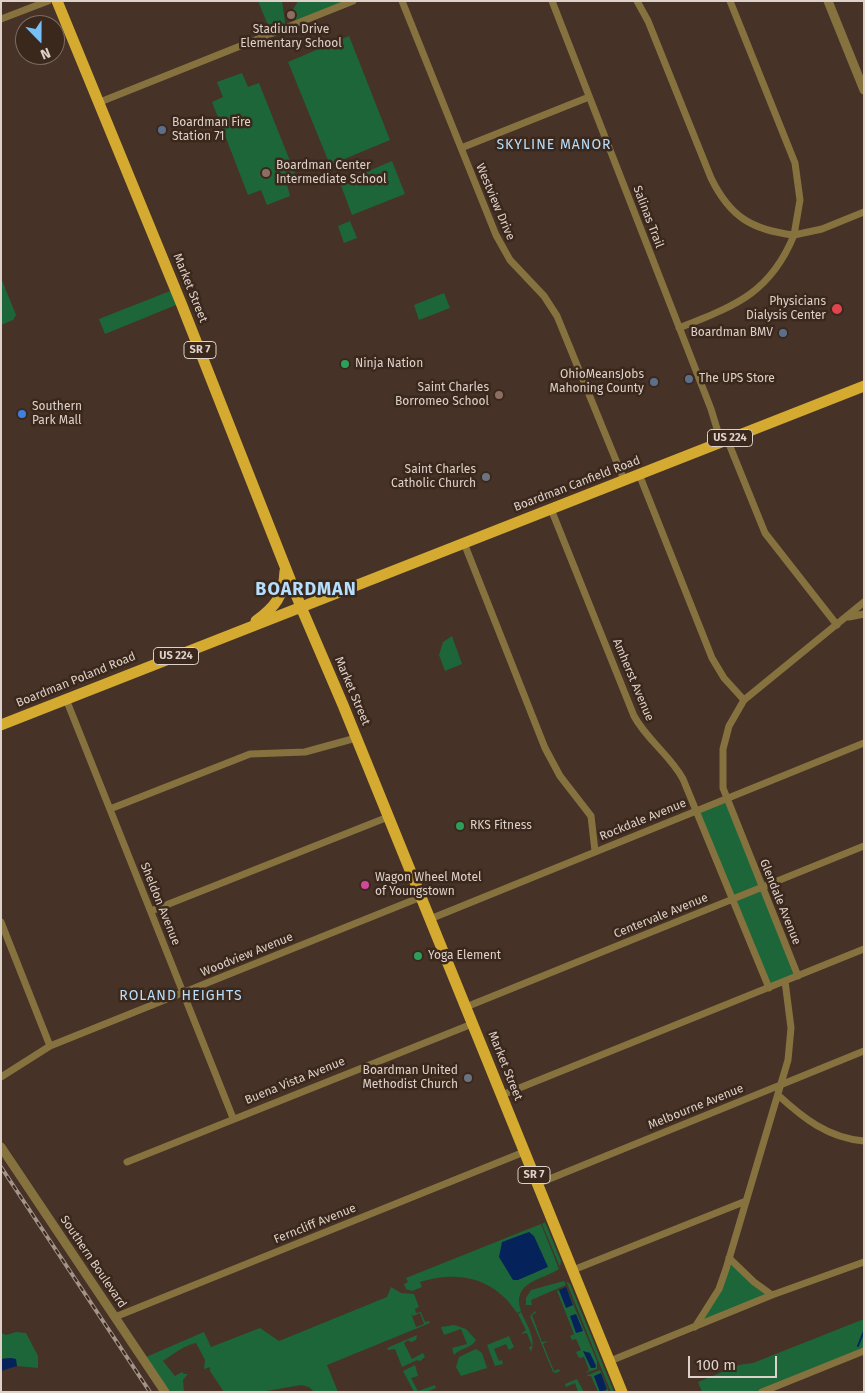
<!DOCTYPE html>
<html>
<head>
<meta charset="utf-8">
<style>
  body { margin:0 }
  #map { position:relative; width:865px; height:1393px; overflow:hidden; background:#463226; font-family:"Fira Sans",sans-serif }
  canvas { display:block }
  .frame { position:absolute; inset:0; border:2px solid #ded1ca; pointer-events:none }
  .north { position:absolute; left:15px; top:15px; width:50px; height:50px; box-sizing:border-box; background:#3b281c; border:1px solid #7c6c62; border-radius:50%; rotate:158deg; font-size:14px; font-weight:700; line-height:20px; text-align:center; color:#ded1ca }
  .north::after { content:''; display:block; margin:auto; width:18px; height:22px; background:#75c0f6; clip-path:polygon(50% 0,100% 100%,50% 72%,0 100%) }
  .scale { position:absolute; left:688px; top:1356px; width:89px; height:22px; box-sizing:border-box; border:2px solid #ded1ca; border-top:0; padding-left:6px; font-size:15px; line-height:18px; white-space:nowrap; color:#ded1ca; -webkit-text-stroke:4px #3b281c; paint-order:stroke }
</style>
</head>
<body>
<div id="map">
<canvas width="865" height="1393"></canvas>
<div class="frame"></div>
<div class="north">N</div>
<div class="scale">100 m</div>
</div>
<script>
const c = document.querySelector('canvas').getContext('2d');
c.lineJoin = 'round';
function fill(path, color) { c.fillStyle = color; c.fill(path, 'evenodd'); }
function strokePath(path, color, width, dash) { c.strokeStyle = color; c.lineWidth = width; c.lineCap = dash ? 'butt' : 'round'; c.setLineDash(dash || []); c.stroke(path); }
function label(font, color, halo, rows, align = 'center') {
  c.font = font + ' "Fira Sans",sans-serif'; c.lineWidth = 5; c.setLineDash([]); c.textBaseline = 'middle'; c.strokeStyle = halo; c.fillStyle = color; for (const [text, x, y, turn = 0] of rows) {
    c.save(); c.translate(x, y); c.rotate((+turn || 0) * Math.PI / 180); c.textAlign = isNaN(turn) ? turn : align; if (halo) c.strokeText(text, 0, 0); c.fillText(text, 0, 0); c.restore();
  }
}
const green = new Path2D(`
  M258,1H282L286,28L272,35Z
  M298,1H353L299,23L291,13Z
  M349,36L390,140L330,165L288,62Z
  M242,73L248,87L259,83L296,176L286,181L290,196L267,205L261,190L248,195L212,102L223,97L217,82Z
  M392,161L405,194L352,215L340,183Z
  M350,221L357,238L344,243L338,226Z
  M1,278L16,315L13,320L1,325Z
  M175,289L181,303L105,334L99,319Z
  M444,293L450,308L419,320L414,305Z
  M452,636L462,664L445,671L439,655L443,642Z
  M726,798L798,976L769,988L697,810Z
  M545,1222L561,1261L560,1267L542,1224Z
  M541,1224L559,1269C542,1280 511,1282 521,1311L517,1313C494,1278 459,1270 420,1282L422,1287L412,1291L406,1289L404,1284L408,1282L406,1278Z
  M729,1258L772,1295L695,1327L710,1305Z
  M564,1281L566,1285L531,1300L532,1305H526V1298L531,1290Z
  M566,1281L570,1284L614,1392H611Z
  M391,1287L401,1293L414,1294L419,1307L415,1309L416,1313L421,1312L425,1322L429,1321L430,1323L327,1365L338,1392H314L309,1387L301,1385L261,1392H224L210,1371V1367L204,1369L205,1360L196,1343C183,1346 175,1353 163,1361L175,1376L182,1372L184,1374H188L183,1380L184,1392H170L146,1357L204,1332L211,1347L260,1328L279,1341L387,1297ZM411,1313L413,1316L420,1313L424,1324L416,1327Z
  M566,1287L597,1361V1369L585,1373L589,1370L584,1357L579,1358L576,1352L581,1350L576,1339L572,1340L570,1336L574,1334L557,1291L559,1290L566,1307L572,1305Z
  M535,1311L536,1313L532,1315L542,1342L548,1341L543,1344L554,1371L559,1369L560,1371L556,1373L553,1372L530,1316Z
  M521,1312C526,1323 537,1340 531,1352L529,1347L532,1346L527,1333L521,1334L526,1330L518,1314Z
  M864,1319V1351L762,1392H702L698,1382L739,1365L753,1363Z
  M454,1325L466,1329L476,1340C472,1348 460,1348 454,1355L452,1348L467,1344L461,1329L444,1335L441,1327Z
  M16,1332L26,1333L38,1356V1368L17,1366L11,1358L1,1359V1333L6,1335Z
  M417,1335L416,1340L411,1342L408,1340L404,1343L412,1359L423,1353L425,1357L420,1361L417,1360L402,1367L395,1349L388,1350L387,1348Z
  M509,1336L514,1347L509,1350L506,1344L494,1349L499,1361L502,1360L503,1364L495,1366L487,1345Z
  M476,1349L482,1353L487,1368L461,1376L456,1367L459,1357Z
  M415,1365L418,1376L411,1378L418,1391L435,1385L436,1388L426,1392H414L403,1371Z
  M600,1370L609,1392H602L607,1390L594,1376L600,1392H598L591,1376H586Z
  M577,1379L584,1392H578L575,1383L566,1387L565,1384Z`);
const water = new Path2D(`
  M529,1232L534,1236L548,1267L518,1280H513L499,1257L502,1242Z
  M566,1287L573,1305L566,1308L559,1290Z
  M576,1314L583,1331L576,1333L570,1316Z
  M583,1351L590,1353L596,1366L595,1368H591Z
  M11,1358L16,1359L17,1366L1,1371V1359Z
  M601,1373L607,1389L600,1392L594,1376Z`);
const stream = new Path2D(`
  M858,1346L864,1331`);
const minor = new Path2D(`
  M402,1L496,235L510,260L544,296L557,316L624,480
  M552,1L711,409L721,442
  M637,1L648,21L711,178C730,217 752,230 794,235L800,200L795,163L730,1
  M1,19L48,1
  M100,102L353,1
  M461,148L589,97
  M679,328C734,306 770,294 794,235L822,229L864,212
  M727,439L765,533L837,625
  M639,474L712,658L724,678L744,700
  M551,509L634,716C647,740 670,755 683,779L769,988
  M464,543L545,748L560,776L591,816L595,851
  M849,617L864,614
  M66,699L233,1118
  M110,809L250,754L305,752L356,738
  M151,911L388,817
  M430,919L864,743
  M1,922L50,1046
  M798,976L723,788V749L729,726L744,700L864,602
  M466,1007L864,846
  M1,1077L50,1046L421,897
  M502,1095L864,949
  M778,1095C803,1118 828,1138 864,1141
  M127,1162L472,1024
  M537,1184L864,1051
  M729,1258L754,1282L772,1295
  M573,1270L746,1201
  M115,1317L524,1152
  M695,1327L719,1289L726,1269L788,1060L791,1028L785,981
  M610,1361L772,1295L864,1262
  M762,1392L864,1351`);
const tertiary = new Path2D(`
  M828,1L864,90
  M1,1147L165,1392`);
const primary = new Path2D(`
  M57,1L181,303L301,607L343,705L622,1392
  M256,621C275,607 284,596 285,571
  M1,725L864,386`);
const rail = new Path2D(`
  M1,1167L150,1392`);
const markers = [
  [291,15,5,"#8d6e63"],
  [162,130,5,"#5c6f8a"],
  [266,173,5,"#8d6e63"],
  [837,309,6,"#e0444e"],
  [783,333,5,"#5c6f8a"],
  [345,364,5,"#2e9e5b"],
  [689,379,5,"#5c6f8a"],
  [654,382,5,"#5c6f8a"],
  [499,395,5,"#8d6e63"],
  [22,414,5,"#3f7fe0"],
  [486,477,5,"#6b7280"],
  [460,826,5,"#2e9e5b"],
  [365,885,5,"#d1479c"],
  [418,956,5,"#2e9e5b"],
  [468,1078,5,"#6b7280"]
];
const shields = [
  [200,350,32],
  [730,438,45],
  [176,656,45],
  [534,1175,32]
];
const shieldNames = [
  ["SR 7",200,350],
  ["US 224",730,438],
  ["US 224",176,656],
  ["SR 7",534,1175]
];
const poiNames = [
  ["Stadium Drive",291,30,"center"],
  ["Elementary School",291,44,"center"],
  ["Boardman Fire",172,123],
  ["Station 71",172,137],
  ["Boardman Center",276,166],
  ["Intermediate School",276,180],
  ["Physicians",826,302,"right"],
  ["Dialysis Center",826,316,"right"],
  ["Boardman BMV",773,333,"right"],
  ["Ninja Nation",355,364],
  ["OhioMeansJobs",644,375,"right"],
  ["Mahoning County",644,389,"right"],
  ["The UPS Store",699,379],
  ["Saint Charles",489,388,"right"],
  ["Borromeo School",489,402,"right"],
  ["Southern",32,407],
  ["Park Mall",32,421],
  ["Saint Charles",476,470,"right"],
  ["Catholic Church",476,484,"right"],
  ["RKS Fitness",470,826],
  ["Wagon Wheel Motel",375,878],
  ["of Youngstown",375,892],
  ["Yoga Element",428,956],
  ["Boardman United",458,1071,"right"],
  ["Methodist Church",458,1085,"right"]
];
const streetNames = [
  ["Westview Drive",495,202,67],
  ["Salinas Trail",648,217,69],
  ["Market Street",190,288,68],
  ["Boardman Canfield Road",577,484,-21],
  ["Boardman Poland Road",76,680,-22],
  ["Amherst Avenue",633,680,67],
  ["Market Street",352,691,67],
  ["Rockdale Avenue",643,820,-22],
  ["Glendale Avenue",780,902,68],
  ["Sheldon Avenue",160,904,68],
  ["Centervale Avenue",661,916,-22],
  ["Woodview Avenue",247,955,-22],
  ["Market Street",505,1066,68],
  ["Buena Vista Avenue",295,1081,-22],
  ["Melbourne Avenue",696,1107,-22],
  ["Ferncliff Avenue",315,1224,-22],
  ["Southern Boulevard",93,1262,56]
];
const neighbourhoodNames = [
  ["SKYLINE MANOR",554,145],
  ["ROLAND HEIGHTS",181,996]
];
const districtNames = [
  ["BOARDMAN",306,590]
];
fill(green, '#1d663a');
fill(water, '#05235a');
strokePath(stream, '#05235a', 2);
strokePath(minor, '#86723f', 7);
strokePath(tertiary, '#86723f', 9);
strokePath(primary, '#d4ab30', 11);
strokePath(rail, '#a3938a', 4);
strokePath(rail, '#3b281c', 2, [5.5]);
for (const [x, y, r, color] of markers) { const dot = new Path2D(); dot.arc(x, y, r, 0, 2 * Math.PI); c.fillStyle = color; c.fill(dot); strokePath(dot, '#3b281c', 2); }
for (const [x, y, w] of shields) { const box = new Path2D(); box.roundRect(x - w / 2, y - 8.5, w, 17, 4); c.fillStyle = '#3b281c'; c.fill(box); strokePath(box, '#ded1ca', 1); }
label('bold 11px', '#ded1ca', null, shieldNames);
label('12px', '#ded1ca', '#3b281c', poiNames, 'left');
label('12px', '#ded1ca', '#3b281c', streetNames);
c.letterSpacing = '1px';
label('14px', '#b6defd', '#3b281c', neighbourhoodNames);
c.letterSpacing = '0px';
c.letterSpacing = '1px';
label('bold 18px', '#b6defd', '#3b281c', districtNames);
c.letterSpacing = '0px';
</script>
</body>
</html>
